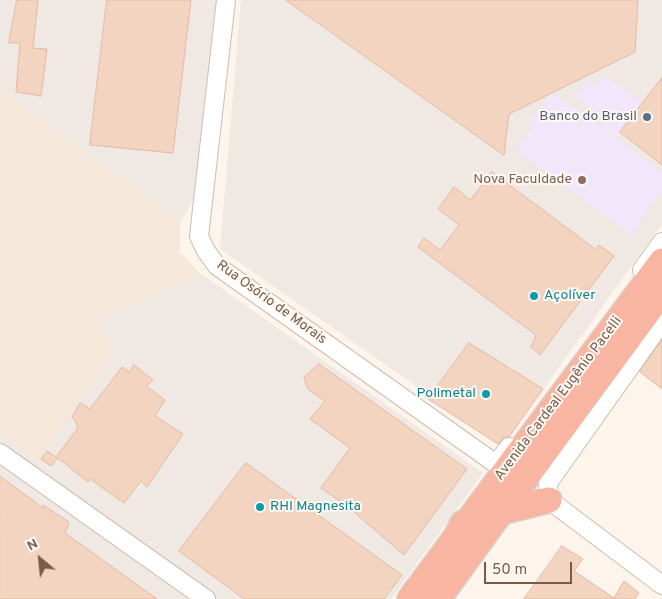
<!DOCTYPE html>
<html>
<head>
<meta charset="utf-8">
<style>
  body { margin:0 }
  #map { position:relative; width:662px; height:599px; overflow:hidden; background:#fdf5eb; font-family:Overpass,sans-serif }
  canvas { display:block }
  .north { position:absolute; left:15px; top:534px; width:50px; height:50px; -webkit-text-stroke:4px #fff9f2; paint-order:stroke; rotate:332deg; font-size:14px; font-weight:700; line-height:20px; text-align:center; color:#795b4c }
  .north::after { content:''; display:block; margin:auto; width:18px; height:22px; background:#795b4c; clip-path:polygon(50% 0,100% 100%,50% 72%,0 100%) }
  .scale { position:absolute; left:484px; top:562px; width:88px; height:22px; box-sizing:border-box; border:2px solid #795b4c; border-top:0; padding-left:6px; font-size:15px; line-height:18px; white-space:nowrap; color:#795b4c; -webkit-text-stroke:4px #fff9f2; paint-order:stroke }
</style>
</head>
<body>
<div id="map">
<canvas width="662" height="599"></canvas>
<div class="north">N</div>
<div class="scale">50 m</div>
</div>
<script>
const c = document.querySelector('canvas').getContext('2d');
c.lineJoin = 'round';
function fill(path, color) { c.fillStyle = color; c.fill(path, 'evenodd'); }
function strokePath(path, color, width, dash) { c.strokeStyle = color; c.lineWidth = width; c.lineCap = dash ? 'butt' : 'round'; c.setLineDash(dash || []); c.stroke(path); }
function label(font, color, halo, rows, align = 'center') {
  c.font = font + ' Overpass,sans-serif'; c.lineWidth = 4; c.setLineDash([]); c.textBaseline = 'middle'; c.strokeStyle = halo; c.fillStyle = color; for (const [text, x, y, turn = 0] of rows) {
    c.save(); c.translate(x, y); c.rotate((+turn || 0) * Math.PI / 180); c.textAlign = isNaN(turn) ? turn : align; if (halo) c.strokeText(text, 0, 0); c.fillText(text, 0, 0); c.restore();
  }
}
const residential = new Path2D(`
  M0,89L180,222V252L201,274L98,320L113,353L38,461L0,433Z`);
const industrial = new Path2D(`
  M0,0H216L195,198L180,222L0,89Z
  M241,0H662V224L502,446L220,249Z
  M201,274L483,473L391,599H0V433L38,461L113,353L98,320Z`);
const education = new Path2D(`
  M603,75L642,102L616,137L607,131L662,172V190L632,235L516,150L533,127L528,123L552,92L602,127L606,121L603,117L575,97L587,80L595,86Z`);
const building = new Path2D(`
  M17,0H38L33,48L47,49L41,96L16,92L20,43H9Z
  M107,0H191L173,153L90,145Z
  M286,0H638L635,52L509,114L504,155Z
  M662,78V165L620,132Z
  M492,172L595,249L599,245L614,256L540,355L531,347L536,335L418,247L424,238L440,250L459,225L438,209L454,187L470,200Z
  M662,340V389L640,372Z
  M469,343L543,389L509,437H504L498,444L428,399Z
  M319,364L467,469L404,555L348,507L321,488L350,448L310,419L325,401L308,389L304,378Z
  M134,365L153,380L146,386L165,400L155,416L183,434L147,487L141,481L124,503L90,479L88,482L58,458L51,466L41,459L47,451L56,457L78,428L75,420L72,417L80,403L90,409L122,367L129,372Z
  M246,463L402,575L384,599H244L179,551Z
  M0,476L43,508V505L69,522L65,533L157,599H0Z
  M562,546L583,559L574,571L614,598L624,581L639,593L635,599H524Z`);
const minor = new Path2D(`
  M226,0L199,236L206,251L217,266L496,464L509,447
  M642,270L662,242
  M662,322L548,483L549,500L662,585
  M0,453L206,599`);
const highway = new Path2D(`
  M501,512L549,500
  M456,537L662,261
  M410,599L456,537L463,523
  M438,599L501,512L662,293`);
const markers = [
  [647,117,5,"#5c6f8a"],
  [582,180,5,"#8d6e63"],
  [534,296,5,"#0f9aa8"],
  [486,394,5,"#0f9aa8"],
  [260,507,5,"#0f9aa8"]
];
const serviceNames = [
  ["Banco do Brasil",637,117]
];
const educationNames = [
  ["Nova Faculdade",572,180]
];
const cultureNames = [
  ["Açolíver",544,296],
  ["Polimetal",476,394,"right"],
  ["RHI Magnesita",270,507]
];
const streetNames = [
  ["Rua Osório de Morais",271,303,36],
  ["Avenida Cardeal Eugênio Pacelli",559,399,-53]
];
fill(residential, '#f5e7d9');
fill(industrial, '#efe8e3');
fill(education, '#f2e7fa');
fill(building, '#f3d4c1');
strokePath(building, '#e6b9a1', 1);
strokePath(minor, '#d0bdaf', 20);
strokePath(highway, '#d9d1cd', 28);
strokePath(minor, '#fff', 18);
strokePath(highway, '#f8b5a1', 25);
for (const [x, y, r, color] of markers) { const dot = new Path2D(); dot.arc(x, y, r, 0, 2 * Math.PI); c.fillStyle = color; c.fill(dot); strokePath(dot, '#fff9f2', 2); }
label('14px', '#4e5e75', '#fff9f2', serviceNames, 'right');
label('14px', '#785e54', '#fff9f2', educationNames, 'right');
label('14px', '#0d838f', '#fff9f2', cultureNames, 'left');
label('14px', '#795b4c', '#fff9f2', streetNames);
</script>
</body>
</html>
